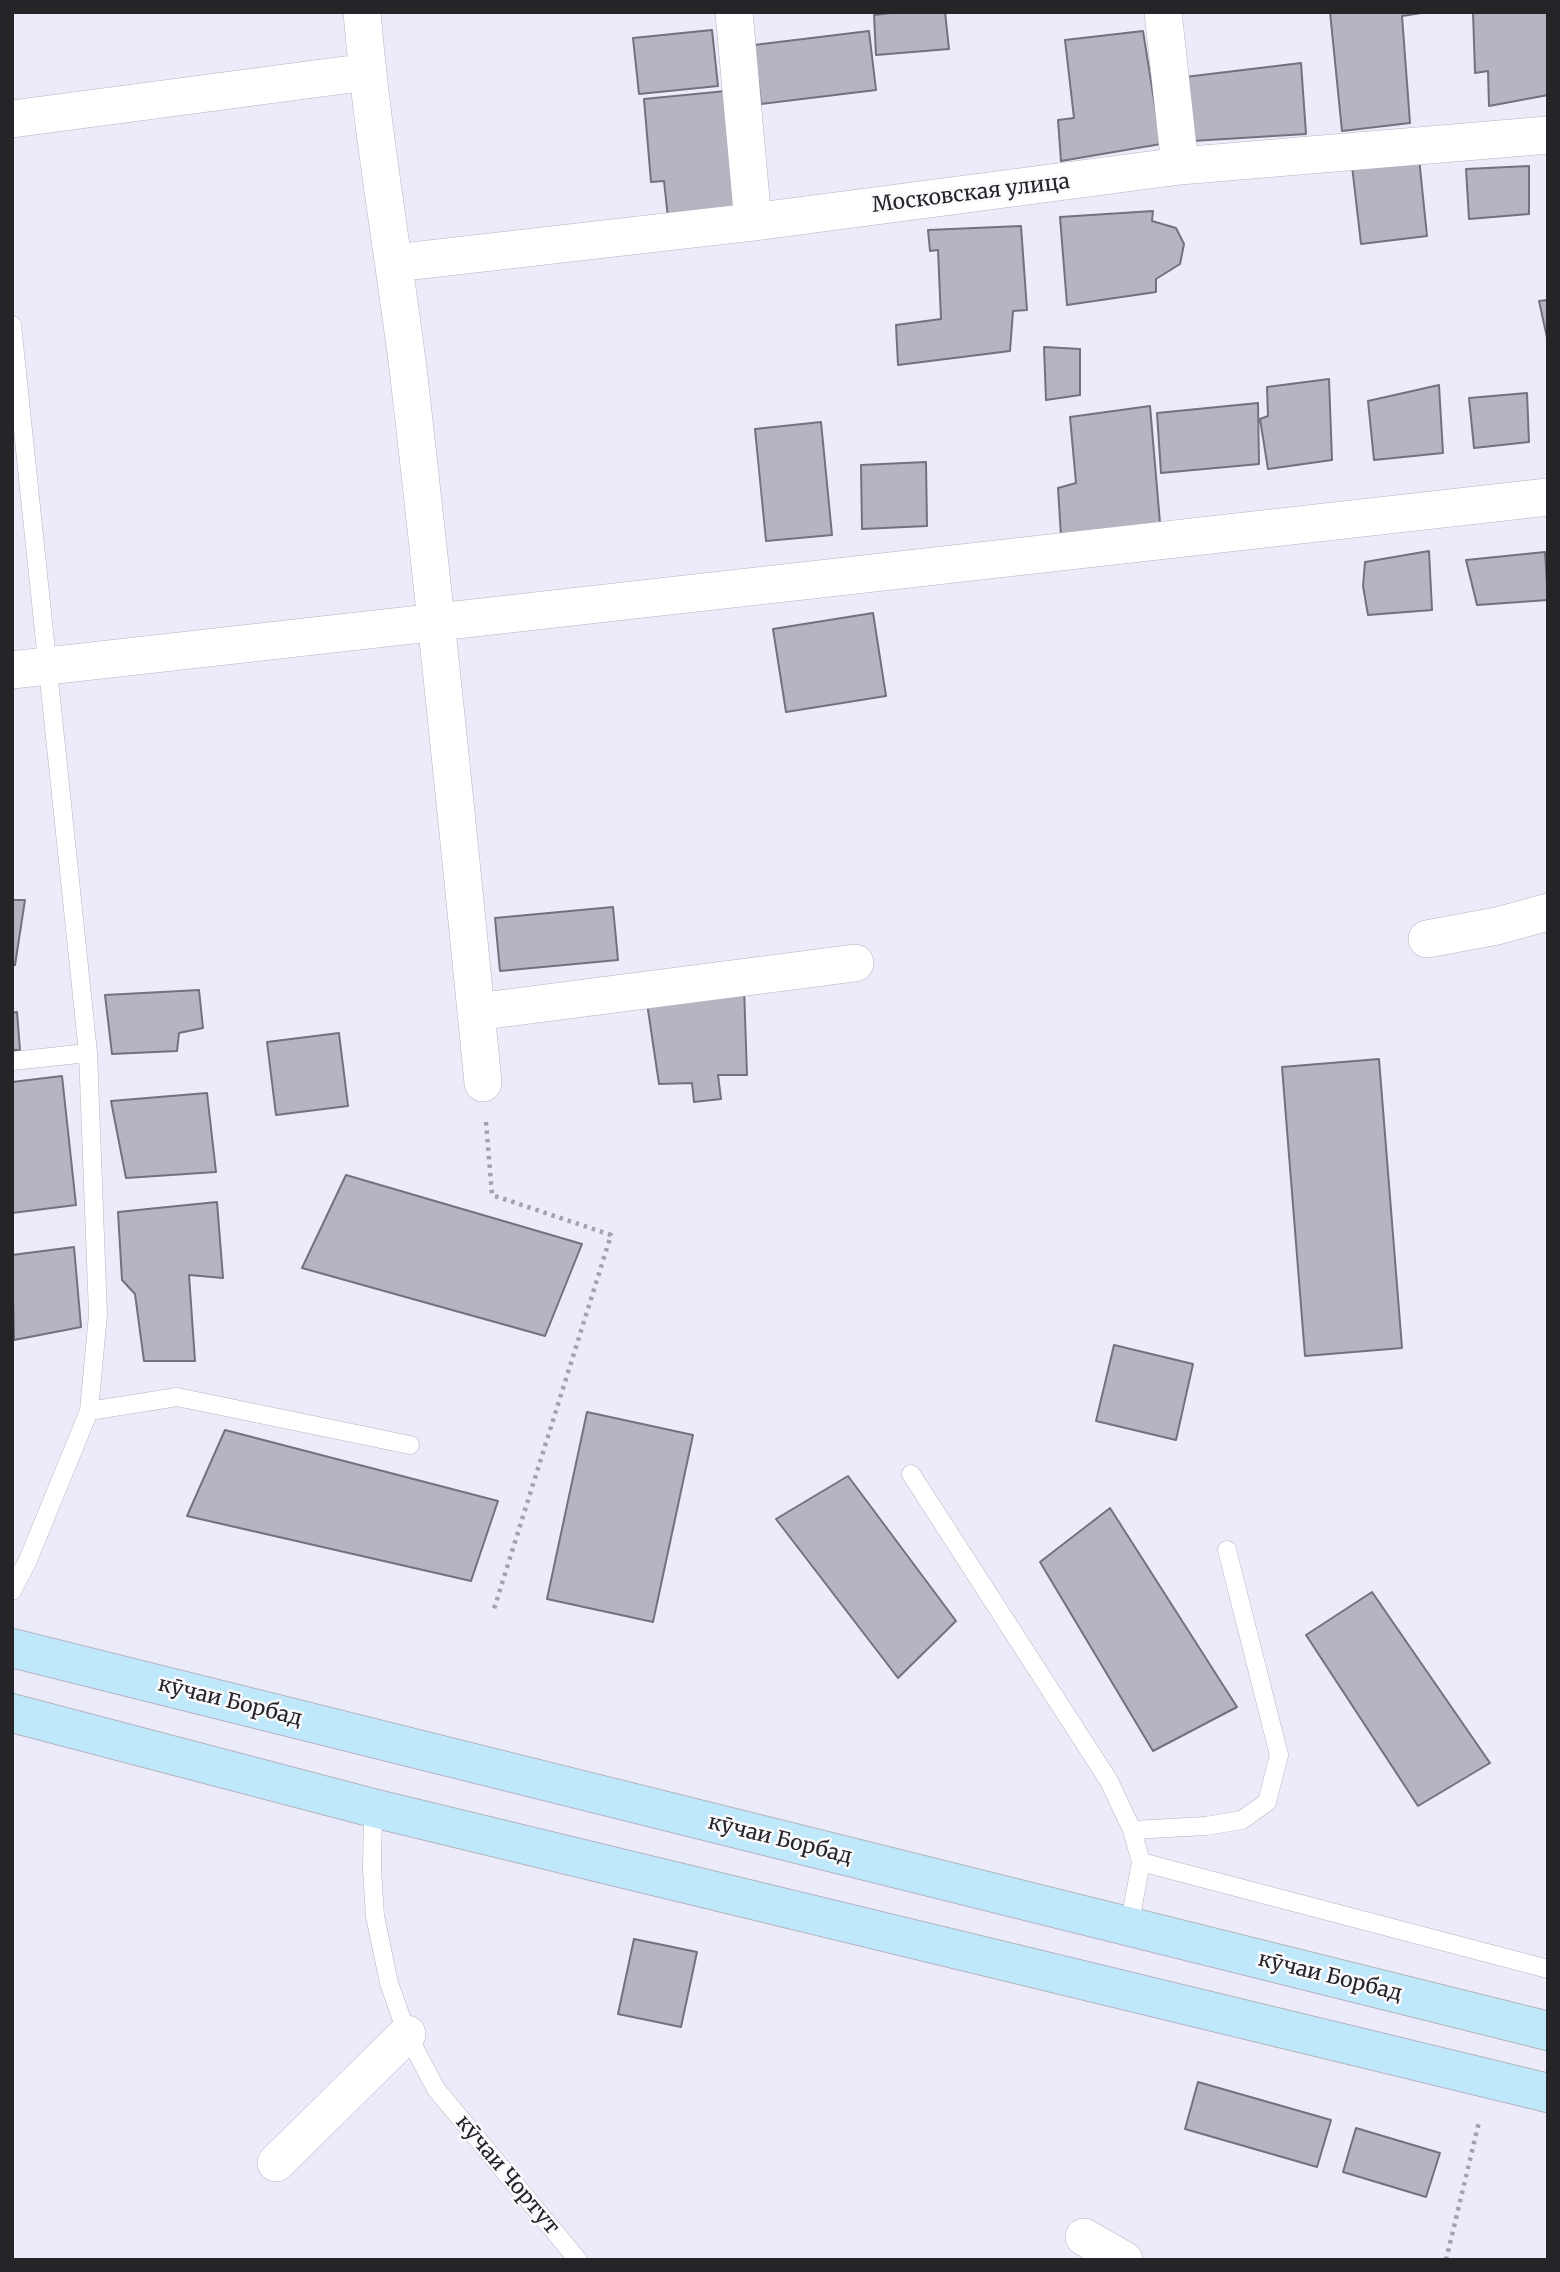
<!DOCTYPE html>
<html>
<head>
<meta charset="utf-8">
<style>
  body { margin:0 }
  #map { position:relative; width:1560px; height:2272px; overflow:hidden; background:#ecebfa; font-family:Merriweather,serif }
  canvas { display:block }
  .frame { position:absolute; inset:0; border:14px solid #242429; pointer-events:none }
</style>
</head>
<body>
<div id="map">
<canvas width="1560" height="2272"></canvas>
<div class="frame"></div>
</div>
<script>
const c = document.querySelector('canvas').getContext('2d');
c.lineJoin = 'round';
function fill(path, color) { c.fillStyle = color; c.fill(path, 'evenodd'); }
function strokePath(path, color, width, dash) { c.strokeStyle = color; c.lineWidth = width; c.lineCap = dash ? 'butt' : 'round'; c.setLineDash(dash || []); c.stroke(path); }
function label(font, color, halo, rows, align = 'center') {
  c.font = font + ' Merriweather,serif'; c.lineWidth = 5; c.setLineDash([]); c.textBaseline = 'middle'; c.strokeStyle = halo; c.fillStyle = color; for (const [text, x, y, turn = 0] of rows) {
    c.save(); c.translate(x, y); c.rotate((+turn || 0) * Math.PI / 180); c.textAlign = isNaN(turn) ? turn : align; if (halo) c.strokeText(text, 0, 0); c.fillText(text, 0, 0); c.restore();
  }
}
const building = new Path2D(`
  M899,12H945L949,49L876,55L874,15Z
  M1330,12H1428L1402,16L1410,123L1342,131Z
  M1473,12H1548V95L1489,106L1488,71L1475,73Z
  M712,30L718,86L639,94L633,38Z
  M869,31L876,90L761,104L754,45Z
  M1143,31L1161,144L1061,161L1058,120L1074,118L1065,40Z
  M1301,63L1306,134L1192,141L1185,77Z
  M726,91L737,212L668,218L664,181L651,182L644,99Z
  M1419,158L1427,236L1361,244L1352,166Z
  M1529,166V214L1469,219L1466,169Z
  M1153,211L1152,221L1176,228L1184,244L1180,264L1156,279V292L1067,305L1060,217Z
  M1021,226L1027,310L1013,311L1010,351L898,365L896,325L941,319L938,250L930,251L928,230Z
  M1548,300V342L1539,301Z
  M1044,347L1080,349V395L1046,400Z
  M1329,379L1332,460L1268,469L1260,419L1268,416L1267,387Z
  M1439,385L1443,453L1374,460L1368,401Z
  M1527,393L1529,442L1474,448L1469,398Z
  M1258,403L1259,464L1161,473L1157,413Z
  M1150,406L1160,523L1061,536L1058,488L1076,483L1070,417Z
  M821,422L832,535L766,541L755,429Z
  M926,462L927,526L862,529L861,465Z
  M1429,551L1432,610L1368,615L1363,586L1365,562Z
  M1545,552L1548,600L1477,605L1466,560Z
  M873,613L886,696L786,712L773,629Z
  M12,900H25L15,965H12Z
  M613,907L618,960L500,971L495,918Z
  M744,987L747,1075H718L721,1099L694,1102L692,1083L659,1084L647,1003Z
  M199,990L203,1028L179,1033L177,1051L112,1054L105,995Z
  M17,1012L20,1050H12V1013Z
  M339,1033L348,1106L276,1115L267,1042Z
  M1379,1059L1402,1348L1305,1356L1282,1067Z
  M62,1076L76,1205L12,1213V1082Z
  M207,1093L216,1172L126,1178L111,1101Z
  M346,1175L582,1244L545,1336L302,1268Z
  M217,1202L223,1278L189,1275L195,1361H144L135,1294L122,1280L118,1212Z
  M74,1247L81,1327L14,1340L12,1255Z
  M1114,1345L1193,1364L1176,1440L1096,1421Z
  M587,1412L693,1435L653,1622L547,1599Z
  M225,1430L498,1501L471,1581L187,1516Z
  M848,1476L956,1621L898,1678L776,1519Z
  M1110,1508L1237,1707L1153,1751L1040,1562Z
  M1372,1592L1490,1763L1418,1806L1306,1635Z
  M634,1939L697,1952L681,2027L618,2014Z
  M1198,2082L1331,2120L1317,2167L1185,2129Z
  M1356,2128L1440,2153L1426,2197L1343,2172Z`);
const path = new Path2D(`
  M486,1122L492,1195L611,1235L494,1609
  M1446,2260L1479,2122`);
const lane = new Path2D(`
  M12,325L88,1053L98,1314L89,1411L28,1560L12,1591
  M12,1061L88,1053
  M89,1411L177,1397L410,1445
  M911,1474L1109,1781L1132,1830L1141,1862L1129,1927
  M373,1808L372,1869L375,1916L389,1983L407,2034L436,2089L578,2260
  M1132,1830L1206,1826L1242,1820L1267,1802L1279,1755L1227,1550
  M1141,1862L1548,1969`);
const street = new Path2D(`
  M362,12C372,134 394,256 409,377C436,612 460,847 483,1083
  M734,12L753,222
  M1163,12L1180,166
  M12,119L367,72
  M395,263L753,222L1180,166L1548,135
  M12,670L1548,497
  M1427,939L1497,926L1548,912
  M476,1012L855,963
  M276,2163L407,2034
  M1084,2237L1124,2260`);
const secondary = new Path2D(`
  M12,1648L1548,2031
  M12,1713L373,1808L1548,2093`);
const streetNames = [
  ["Московская улица",971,194,-7],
  ["кӯчаи Борбад",230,1702,14],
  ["кӯчаи Борбад",780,1840,14],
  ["кӯчаи Борбад",1330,1977,14],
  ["кӯчаи Чортут",507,2175,50]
];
fill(building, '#b7b3c0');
strokePath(building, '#74707d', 2);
strokePath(lane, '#b5b4c2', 19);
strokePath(street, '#b5b4c2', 38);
strokePath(secondary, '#b5b4c2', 40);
strokePath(path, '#a2a2ad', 4.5, [3.5, 5]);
strokePath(lane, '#fff', 18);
strokePath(street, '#fff', 37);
strokePath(secondary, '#bfe8fa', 38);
label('21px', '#242429', '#fafafd', streetNames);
</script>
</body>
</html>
